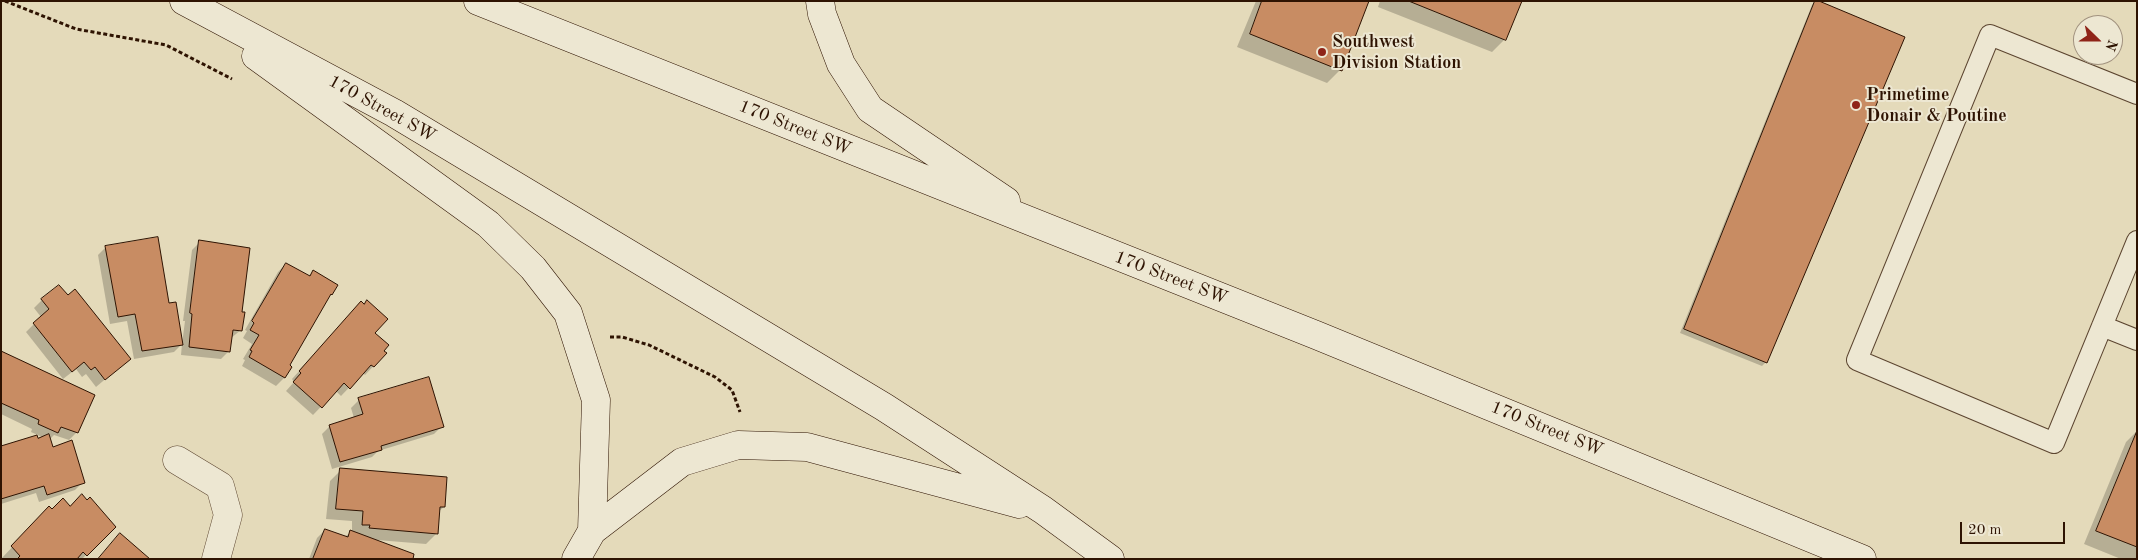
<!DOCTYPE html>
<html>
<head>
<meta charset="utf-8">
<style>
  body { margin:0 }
  #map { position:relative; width:2138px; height:560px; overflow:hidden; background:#e4daba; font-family:"Old Standard TT",serif }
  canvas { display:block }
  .frame { position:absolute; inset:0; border:2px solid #2e1302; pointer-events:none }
  .north { position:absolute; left:2073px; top:15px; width:50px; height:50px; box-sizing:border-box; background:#ede7d2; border:1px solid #a1927f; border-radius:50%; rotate:112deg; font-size:14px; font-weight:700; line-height:20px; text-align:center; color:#2e1302 }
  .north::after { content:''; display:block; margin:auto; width:18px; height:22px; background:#8f2418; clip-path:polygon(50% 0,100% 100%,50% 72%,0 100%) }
  .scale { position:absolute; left:1960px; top:522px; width:105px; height:22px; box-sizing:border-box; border:2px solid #2e1302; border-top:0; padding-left:6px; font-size:15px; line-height:18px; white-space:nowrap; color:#2e1302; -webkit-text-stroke:4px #ede7d2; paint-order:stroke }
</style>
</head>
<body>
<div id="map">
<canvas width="2138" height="560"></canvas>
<div class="frame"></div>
<div class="north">N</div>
<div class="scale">20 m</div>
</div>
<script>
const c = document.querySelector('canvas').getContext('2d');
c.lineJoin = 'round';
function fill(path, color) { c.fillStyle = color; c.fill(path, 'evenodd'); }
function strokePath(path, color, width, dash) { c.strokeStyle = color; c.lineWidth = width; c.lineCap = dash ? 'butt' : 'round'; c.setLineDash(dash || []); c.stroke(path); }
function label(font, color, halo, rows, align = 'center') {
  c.font = font + ' "Old Standard TT",serif'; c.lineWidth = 4; c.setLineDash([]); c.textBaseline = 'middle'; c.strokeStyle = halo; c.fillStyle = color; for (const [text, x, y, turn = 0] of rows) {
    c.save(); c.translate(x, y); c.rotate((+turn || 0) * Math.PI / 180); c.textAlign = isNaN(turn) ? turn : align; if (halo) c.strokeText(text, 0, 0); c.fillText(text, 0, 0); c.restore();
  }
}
const shadow = new Path2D(`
  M1256,1H1368L1340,70L1327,83L1237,47Z
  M1380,1H1520L1505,39L1492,52L1378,7Z
  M1815,1L1766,362L1762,366L1680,333L1812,5Z
  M200,242L240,313L241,330L231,338L229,351L221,359L181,355L182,344L174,352L134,359L127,321L110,324L98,255L106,247L168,304L182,344L185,321H183L192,250Z
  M286,264L308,276L313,272L331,294L326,299L288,366L290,367L284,378L276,386L242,366L245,360L243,359L252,344L243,338L247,331L245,330L278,272Z
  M42,300L129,359L96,387L86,374L82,377L76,369L63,379L26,332L41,317L34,308Z
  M353,311L385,354L365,375L363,373L341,396L336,391L313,415L286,391L294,382L292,379Z
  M1,352L77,432L69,440L54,435L49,440L52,448L83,482L75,490L39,502L36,493L1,504V447L42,437L31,432L32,429L1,414Z
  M359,400L442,426L434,434L378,451L372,457L332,469L322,434L330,426L354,418L351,408Z
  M2137,431V559H2121L2084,544L2126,442Z
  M341,470L444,507L439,511L437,533L426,544L377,540L411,559H309L317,538L325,530L344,537L352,532V521L326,519L330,481Z
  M49,508L52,511L70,508L114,527L82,559H1Z`);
const building = new Path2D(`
  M1262,1H1369L1342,71L1250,34Z
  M1409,1H1522L1506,40Z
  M1815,1H1819L1905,37L1767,363L1684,329Z
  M158,237L169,303L176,302L183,345L142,351L135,314L118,317L105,246Z
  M199,240L250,248L242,312H245L242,331L233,330L230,352L189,347L192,314L190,313Z
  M286,263L310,276L313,270L338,285L332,295L331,294L290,365L292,367L285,378L249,357L252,351L250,350L259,335L250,330L254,323L252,321Z
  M59,285L68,295L75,289L131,359L105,380L95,367L91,370L84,362L72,372L33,323L49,309L41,299Z
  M367,300L388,319L375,333L389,345L384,351L387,353L374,367L371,365L350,389L344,383L322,408L293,382L301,373L299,371L361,301L364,304Z
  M1,351L95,395L78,433L61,427L58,433L38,424L39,420L1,403Z
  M429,377L444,427L381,446L382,450L340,462L329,425L363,414L358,398Z
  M2137,431V547L2096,531Z
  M49,434L53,447L72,440L85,483L47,495L44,486L1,499V446L37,435L38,438Z
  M340,468L447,477L445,507H440L438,534L369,528L370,525H362L363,511L336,509Z
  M82,494L87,500L90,497L116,527L87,556L83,552L77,559H17L20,556L11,546L49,506L52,509L63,498L70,506Z
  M325,529L348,537L350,530L414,554L413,559H313Z
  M120,533L150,559H98Z`);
const path = new Path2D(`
  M5,1L76,29L166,45L232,79
  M610,337H622L649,345L715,377L732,390L740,412`);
const lane = new Path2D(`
  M2137,94L1990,35L1857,360L2054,443L2137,241
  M2102,326L2137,340`);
const street = new Path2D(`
  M177,460L220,486L228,515L216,559`);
const secondary = new Path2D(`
  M184,1L394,113L884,407L1043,510L1110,559
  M478,1L1316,335L1862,559
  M820,1L822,14L841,64L870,109L1006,201
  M256,56L488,224L533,268L568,313L596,400L592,531
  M576,559L592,531L682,462L738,445L807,447L1019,504`);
const markers = [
  [1322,52,5,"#8f2418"],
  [1856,105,5,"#8f2418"]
];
const poiNames = [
  ["Southwest",1332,42],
  ["Division Station",1332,63],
  ["Primetime",1866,95],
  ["Donair & Poutine",1866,116]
];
const streetNames = [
  ["170 Street SW",382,109,29],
  ["170 Street SW",795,128,22],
  ["170 Street SW",1171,278,21],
  ["170 Street SW",1547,429,22]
];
fill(shadow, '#0003');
fill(building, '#c88c63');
strokePath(building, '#2e1302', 1);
strokePath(lane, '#5c4530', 22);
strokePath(street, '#5c4530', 29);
strokePath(secondary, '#2e1302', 29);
strokePath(path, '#2e1302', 3, [4, 2.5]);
strokePath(lane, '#ede7d2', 20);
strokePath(street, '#ede7d2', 28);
strokePath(secondary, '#ede7d2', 28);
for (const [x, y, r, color] of markers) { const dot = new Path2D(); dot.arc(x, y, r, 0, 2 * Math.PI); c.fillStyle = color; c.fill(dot); strokePath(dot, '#ede7d2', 2); }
label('bold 18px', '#2e1302', '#ede7d2', poiNames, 'left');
label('18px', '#2e1302', '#ede7d2', streetNames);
</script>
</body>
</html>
